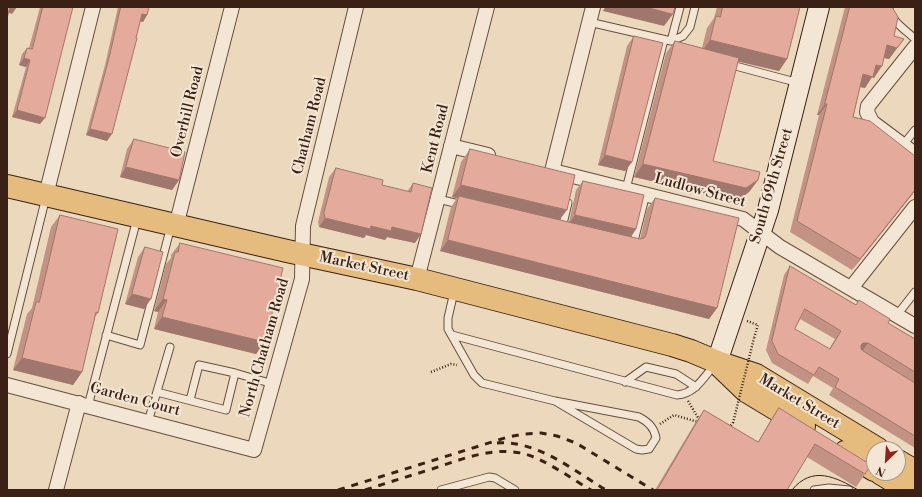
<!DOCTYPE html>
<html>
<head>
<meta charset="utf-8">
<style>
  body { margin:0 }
  #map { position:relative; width:922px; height:497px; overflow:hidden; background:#ecd8bd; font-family:"Libre Bodoni",serif }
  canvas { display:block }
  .frame { position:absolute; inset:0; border:8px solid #3b2115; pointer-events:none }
  .north { position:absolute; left:866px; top:441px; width:40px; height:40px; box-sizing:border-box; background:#f3e6d4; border:1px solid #a99788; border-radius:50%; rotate:205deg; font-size:11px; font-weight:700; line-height:16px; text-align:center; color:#3b2115 }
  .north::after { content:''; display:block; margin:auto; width:14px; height:18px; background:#8f2418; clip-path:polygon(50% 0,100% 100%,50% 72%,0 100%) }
</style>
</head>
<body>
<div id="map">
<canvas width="922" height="497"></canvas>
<div class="frame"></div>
<div class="north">N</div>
</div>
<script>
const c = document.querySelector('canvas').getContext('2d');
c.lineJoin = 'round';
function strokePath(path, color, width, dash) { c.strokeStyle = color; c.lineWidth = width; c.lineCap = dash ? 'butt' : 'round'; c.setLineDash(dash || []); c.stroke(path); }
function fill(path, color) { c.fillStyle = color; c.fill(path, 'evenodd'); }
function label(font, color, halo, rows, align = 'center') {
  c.font = font + ' "Libre Bodoni",serif'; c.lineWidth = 4; c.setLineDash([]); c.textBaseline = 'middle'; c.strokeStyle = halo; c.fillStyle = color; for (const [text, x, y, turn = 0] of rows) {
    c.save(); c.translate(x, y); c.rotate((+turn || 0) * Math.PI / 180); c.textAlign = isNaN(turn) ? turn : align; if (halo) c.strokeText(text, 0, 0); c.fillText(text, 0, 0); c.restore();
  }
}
const path = new Path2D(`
  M747,321L758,325L754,338
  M431,372L451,364L457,365
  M688,401L700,421
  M660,424L674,415L698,422
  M729,428L733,423`);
const lane = new Path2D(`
  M889,7C889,20 906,30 915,39
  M589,22L671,41L680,7
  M671,41L683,36L690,27L695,7
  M728,64L799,83
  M903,145L915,130
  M626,189L664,40
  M438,199L463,205
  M562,228L568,203
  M633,245L646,194
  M454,292L448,318V329L474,375L482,383L555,401L639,417C648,422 654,427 656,438L649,449L642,450L636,449L555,401
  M897,315L915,292
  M106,335L140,345L171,226
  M452,335L677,395C695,394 704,377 715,364
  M7,354L46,197
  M625,382L646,367L676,374L696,387
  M157,392L226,410L235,373L273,384
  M190,400L199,365L235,373
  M88,406L137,219
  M148,422L170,347
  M441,490L489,477L495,478L515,490
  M814,490L829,488L849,490`);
const street = new Path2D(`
  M915,47L868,106L867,112L872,122L915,154
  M451,146L488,155
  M552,171L593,7
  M557,172L743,219L780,247L915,326
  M46,195L93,7
  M176,226L232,7
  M417,279L487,7
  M851,288L915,207
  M7,385L254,450L302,279L303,226L356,7
  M56,490L79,403`);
const secondary = new Path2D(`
  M717,362L768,210L819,7`);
const primary = new Path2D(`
  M7,186L287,251L417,279L672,345L691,351L717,362L756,375L878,449
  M720,366L746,391L804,426
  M845,452L874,470
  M898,461L915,471
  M880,473L908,490`);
const tram = new Path2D(`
  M792,490C812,465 836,477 858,490`);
const rail = new Path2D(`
  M497,443C537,440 573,470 606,490
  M338,490L508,437L524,434L541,433L557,436L576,443L653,490
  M365,490C387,483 409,476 432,469C460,460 490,447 521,453C544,458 570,478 591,490`);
const pathBridge = new Path2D(`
  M733,423L754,338`);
const wall = new Path2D(`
  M40,7H73L40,124L12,117L26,67L19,65L22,54L27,48H29Z
  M118,7H149L147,15L143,22L140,21L107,141L86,135L105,65Z
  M717,7H800L787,59L779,71L738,61L713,161L758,180L749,192L737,201L634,177L666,53L675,41L702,48L707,28L714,18Z
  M845,7H892L894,36L904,39L889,59L884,58L874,78L872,77L865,88L860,87L853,117L915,191L852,270L790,232L819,115H817Z
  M634,36L632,162L625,171L598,165L627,46Z
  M134,139L179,180L172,190L120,177L127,149Z
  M470,149L560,220L569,222L576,190L583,181L636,229L631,237L640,239L647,209L655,198L717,308L709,319L440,251L451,207L457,198L452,197L461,162Z
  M336,168L382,185L407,192L413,183L415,243L387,237L385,240L366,235L364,238L319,227L318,222L329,177Z
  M60,215L98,313L95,317L82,372L73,385L13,370L27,314L32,308L51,227Z
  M180,243L265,342L256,354L154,329L158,312L154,311L166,264L171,258V255Z
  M145,247L144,309L125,304L138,257Z
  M790,266L915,339V448L829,395L833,388L813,376L808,384L772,363L766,350L784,275ZM800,319L835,339L829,349L795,329Z
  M779,408L865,474L856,487L807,457L787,490H655L695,423L704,410L758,442L770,421Z`);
const shadedWall = new Path2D(`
  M9,7H17L12,14L7,12Z
  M605,7H646L673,14L664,26L603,11Z
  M142,14L147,15L143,22L137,21Z
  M904,39L889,59L879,57L887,45Z
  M710,40L787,59L779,71L701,53Z
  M24,58L30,60L26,67L19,65Z
  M876,65L882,66L874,78L872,77L865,88L855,86L863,74Z
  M825,104H827L819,115H817Z
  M17,110L45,118L40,124L12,117Z
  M90,129L112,134L107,141L86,135Z
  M605,155L632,162L625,171L598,165Z
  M643,164L758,180L749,192L737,201L634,177Z
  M126,167L179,180L172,190L120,177Z
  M461,185L567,210L558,222L459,196L457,198L452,197Z
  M915,190V191L852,270L860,259Z
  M575,215L636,229L629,239L568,225Z
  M325,218L371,226L392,227L421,234L415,243L387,237L385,240L366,235L364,238L319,227Z
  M448,240L717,308L709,319L440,251Z
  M132,294L151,299L144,309L125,304Z
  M163,299L167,300L158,312L154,311Z
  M162,317L265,342L256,354L154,329Z
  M863,343H868L862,352L857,351L861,345Z
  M22,358L82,372L73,385L13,370Z`);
const building = new Path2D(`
  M7,7H10L7,18Z
  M43,7H73L45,118L17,110L30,60L24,58L27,48L32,49Z
  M121,7H149L147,15L142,14L136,38H137L112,134L90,129L109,58Z
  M646,7H675L673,14Z
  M723,7H800L787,59L710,40L716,16L720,17Z
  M850,7H892L898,17L894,36L904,39L897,48L887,45L882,66L876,65L873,77L863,74L853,117L870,121L915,156V190L860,259L797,221L827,104H825Z
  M634,36L663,43L632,162L605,155Z
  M675,41L739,58L713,161L760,172L758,180L746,188L643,164Z
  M134,139L185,152L179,180L126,167Z
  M470,149L575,175L567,210L461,185Z
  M336,168L383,180L382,185L411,192L413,183L432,188L421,234L392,227L391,231L371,226L370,229L325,218L324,213Z
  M583,181L644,195L636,229L575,215Z
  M459,196L640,239L644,238L646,235L655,198L739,218L717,308L448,240Z
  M60,215L118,229L98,313L96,312L82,372L22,358L36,302H39Z
  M180,243L283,268L265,342L162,317L167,300L163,299L175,252H178Z
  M145,247L163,252L151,299L132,294Z
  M790,266L856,305L859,300L890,319L888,323L915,339V372L868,343H863L861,345V349L863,351L915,383V436L835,387L839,379L819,367L814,375L778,354L772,341ZM805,309L841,331L830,349L795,329Z
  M779,408L871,465L865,474L815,444L787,490H657L704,410L758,442Z`);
const streetNames = [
  ["Overhill Road",188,112,-76],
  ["Chatham Road",310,126,-76],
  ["Kent Road",436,139,-76],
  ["South 69th Street",772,186,-74],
  ["Ludlow Street",700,191,15],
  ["Market Street",364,267,12],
  ["North Chatham Road",265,348,-74],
  ["Garden Court",135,400,15],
  ["Market Street",799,402,31]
];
strokePath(lane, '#674f3f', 9);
strokePath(street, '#674f3f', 16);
strokePath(secondary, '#3b2115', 22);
strokePath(primary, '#3b2115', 24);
strokePath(path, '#3b2115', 2.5, [1, 2]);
strokePath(lane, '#f3e6d4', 7);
strokePath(street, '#f3e6d4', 14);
strokePath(secondary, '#f3e6d4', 20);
strokePath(primary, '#e6bc7e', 22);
strokePath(tram, '#3b2115', 1);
strokePath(rail, '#3b2115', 3, [7, 7]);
strokePath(pathBridge, '#3b2115', 2.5, [1, 2]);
fill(wall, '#c49285');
fill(shadedWall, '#a0776c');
fill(building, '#e4aa9b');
strokePath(building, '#a0776c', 1);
label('15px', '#3b2115', '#f3e6d4', streetNames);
</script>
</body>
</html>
